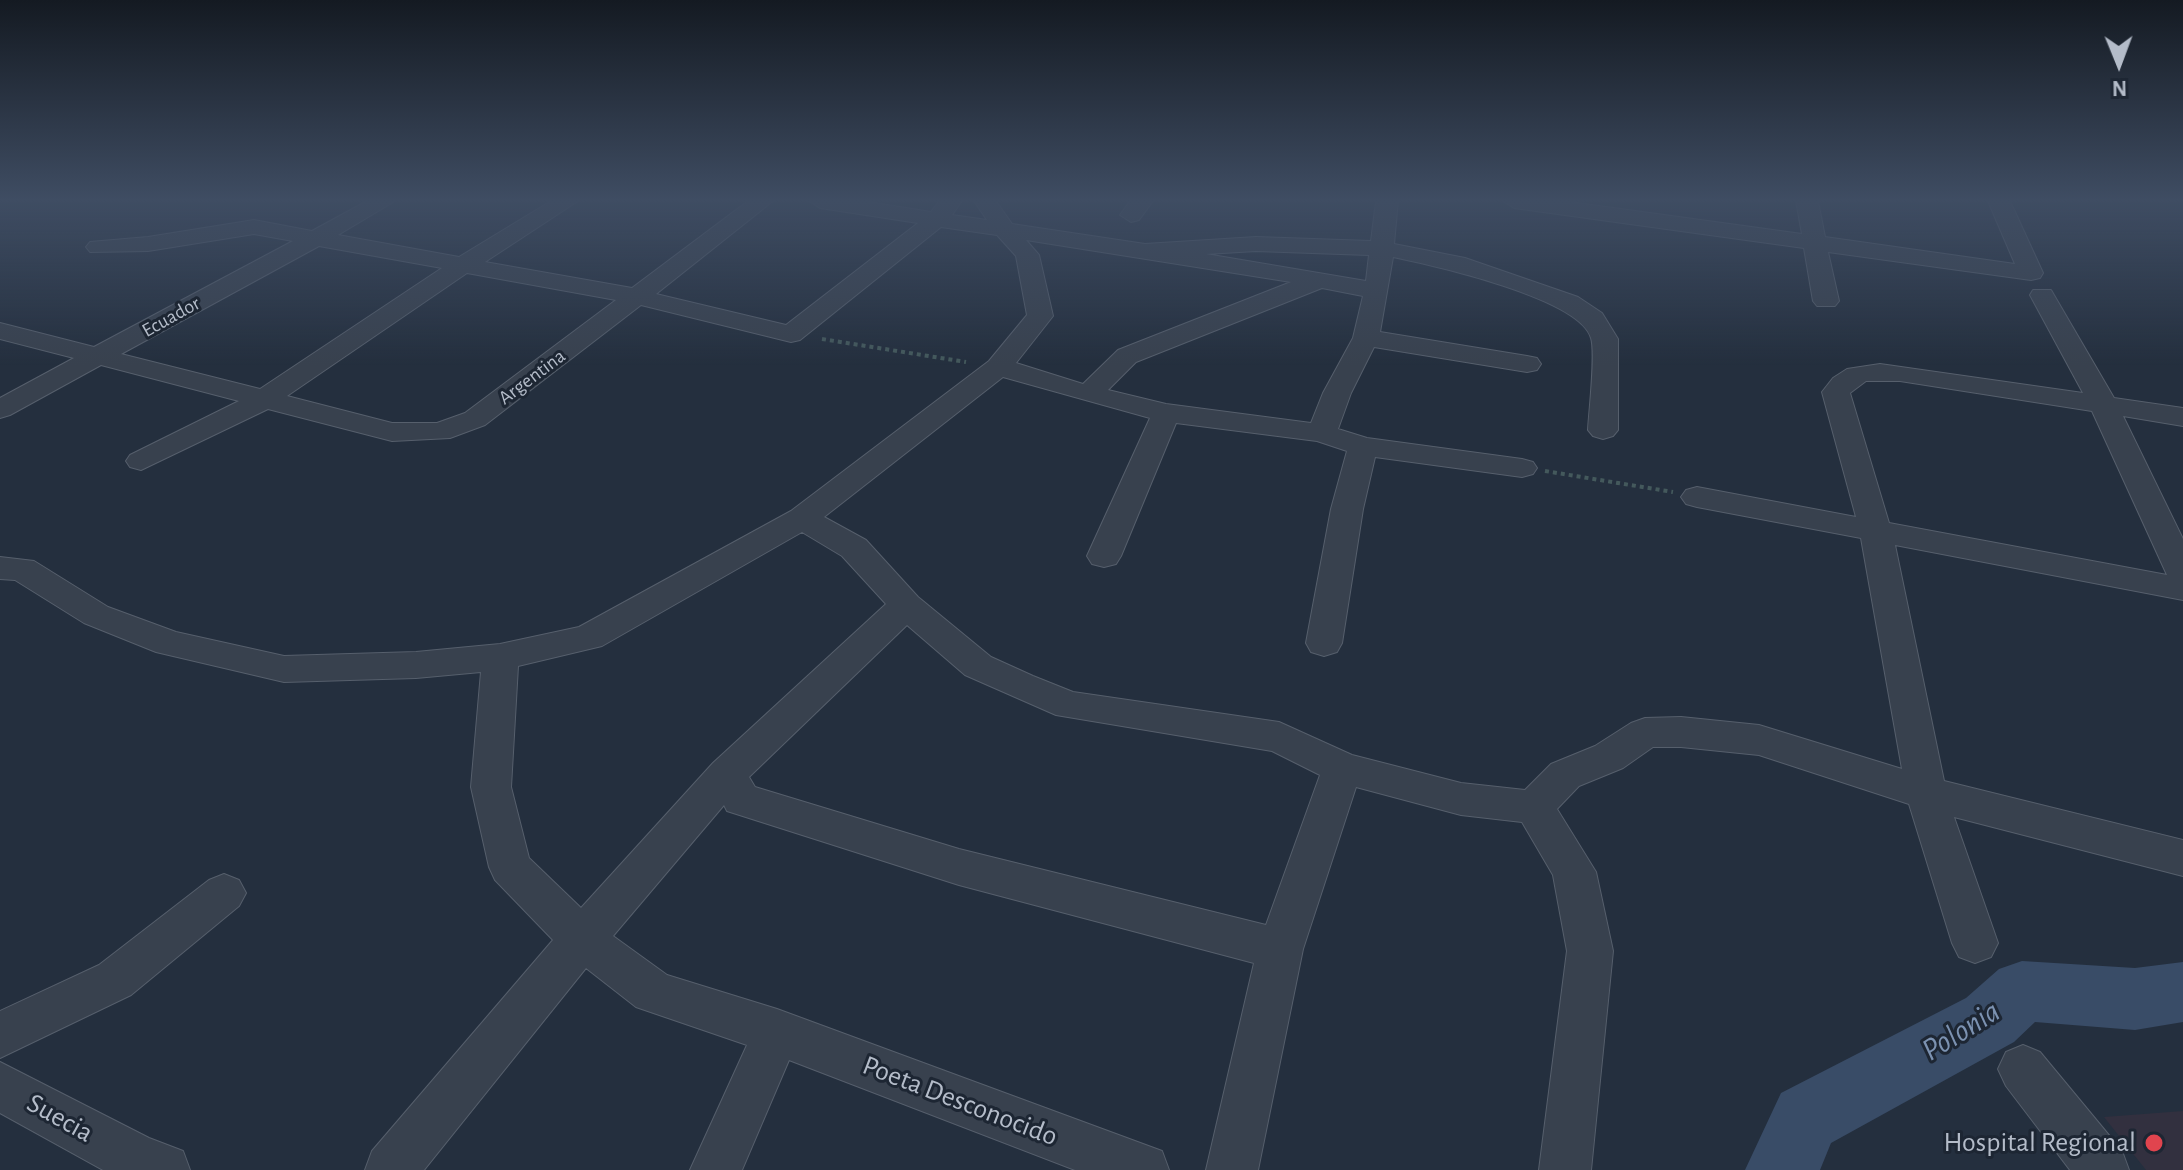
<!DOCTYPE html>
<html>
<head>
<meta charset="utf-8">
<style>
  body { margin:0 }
  #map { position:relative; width:2183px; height:1170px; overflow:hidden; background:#242f3e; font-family:"Alegreya Sans",sans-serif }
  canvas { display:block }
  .north { position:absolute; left:2079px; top:24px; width:80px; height:80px; -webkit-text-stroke:6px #1d2633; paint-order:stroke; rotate:179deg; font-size:22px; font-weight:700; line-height:32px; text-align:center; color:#b4bcc9 }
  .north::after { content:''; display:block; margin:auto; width:28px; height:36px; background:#b4bcc9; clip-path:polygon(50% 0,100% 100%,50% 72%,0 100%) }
</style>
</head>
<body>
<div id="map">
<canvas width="2183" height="1170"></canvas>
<div class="north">N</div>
</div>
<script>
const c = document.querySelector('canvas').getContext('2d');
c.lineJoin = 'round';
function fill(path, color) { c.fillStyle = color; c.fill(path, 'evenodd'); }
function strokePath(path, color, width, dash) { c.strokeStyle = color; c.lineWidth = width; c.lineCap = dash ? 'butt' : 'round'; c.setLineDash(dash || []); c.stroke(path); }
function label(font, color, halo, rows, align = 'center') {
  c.font = font + ' "Alegreya Sans",sans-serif'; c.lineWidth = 6; c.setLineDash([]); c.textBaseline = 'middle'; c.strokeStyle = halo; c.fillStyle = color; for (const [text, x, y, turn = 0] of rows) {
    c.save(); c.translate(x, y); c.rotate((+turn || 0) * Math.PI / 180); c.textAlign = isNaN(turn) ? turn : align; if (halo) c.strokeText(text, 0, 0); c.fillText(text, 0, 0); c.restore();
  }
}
const medical = new Path2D(`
  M2183,1111V1170H2146L2104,1117Z`);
const river = new Path2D(`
  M2022,961L2135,968L2183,962V1022L2135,1030L2035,1022L2014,1042L1831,1143L1820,1170H1745L1781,1093L1966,998L1999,969Z`);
const path = new Path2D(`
  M822,339L966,362
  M1545,471L1673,492`);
const minor = new Path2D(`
  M367,201H395L338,235L459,257L551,201H578L485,262L632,288L748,201H773L656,294L786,325L918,223L820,208L809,201H863L931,212L939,201H962L952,215L987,220L974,201H996L1012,224L1145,244L1256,237L1371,241L1376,201H1398L1394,244L1465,258L1578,297L1602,313L1618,339V430L1613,436L1603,439L1593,436L1588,430C1589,411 1596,353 1591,338C1580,298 1432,265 1393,257L1380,332L1527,356L1537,358L1541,364L1537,370L1527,372L1374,347L1351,393L1338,429L1367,438L1522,459L1533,462L1537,468L1533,474L1522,477L1375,457L1363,509L1342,643L1337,652L1324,656L1311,652L1306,643L1331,509L1347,451L1317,441L1176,423L1121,556L1116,564L1104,567L1092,564L1087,556L1150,418L1003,377L824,517L866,540L918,597L991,657L1033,676L1073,692L1279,722L1352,755L1461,783L1525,790L1551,764L1595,746L1631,723L1645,718L1681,717L1759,725L1902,769L1861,538L1697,507L1686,504L1681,497L1686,490L1697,487L1856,517L1822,392L1833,378L1847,369L1880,364L2083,393L2030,295L2033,290H2051L2114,398L2183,408V426L2123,416L2183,539V600L1895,545L1944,781L2183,840V876L1954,817L1998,943L1991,957L1975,963L1959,957L1952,943L1909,804L1759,755L1681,747H1653L1623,768L1579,786L1557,809L1596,872L1613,951L1591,1170H1539L1567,951L1553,875L1522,822L1461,815L1356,787L1303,949L1258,1170H1206L1254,963L959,885L727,811L724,805L613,936L667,975L777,1009L1143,1144L1162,1151L1169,1170H1075L789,1060L742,1170H690L747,1045L636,1007L586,968L424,1170H365L372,1151L553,940L495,880L489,867L471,787L481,672L416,678L284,682L156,652L84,623L15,580L0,579V557L34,561L108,607L176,632L284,656L416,652L500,644L579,627L791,511L989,361L1027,315L1016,256L997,235L941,227L800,340L791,342L641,305L485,425L450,438L392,441L268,409L141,470L130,467L126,461L130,455L239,401L101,365L10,415L0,418V398L74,358L0,339V323L94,347L293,241L254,234L148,251L90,252L86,247L90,242L148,237L254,220L312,231ZM1026,240L1291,282L1118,350L1083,384L1016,363L1053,316L1039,255ZM319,246L442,268L260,389L121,354ZM1256,251L1369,255L1366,281L1206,254ZM467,273L616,300L465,413L437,423H392L287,396ZM1322,288L1363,296L1353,338L1323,393L1311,423L1166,404L1108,390L1136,362ZM1866,381H1900L2092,411L2167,575L1889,523L1850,393ZM802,532L842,556L886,604L713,763L581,908L529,858L511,787L518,666L602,646ZM907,625L965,675L1056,715L1272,751L1320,775L1266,925L959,849L755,787L749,777Z
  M1130,201H1153L1139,220L1131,222L1120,215Z
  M1503,201H1563L1802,234L1796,201H1818L1825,237L2015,264L1988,201H2010L2043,273L2040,278L2031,280L1828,252L1839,301L1835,306H1817L1813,301L1804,248L1514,208Z
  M224,874L239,880L246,893L239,906L131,995L0,1058V1011L99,965L209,880Z
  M2023,1045L2040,1052L2122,1151L2129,1170H2070L2006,1086L1998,1069L2006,1052Z
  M0,1062L149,1138L183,1151L190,1170H103L0,1113Z`);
const markers = [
  [2154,1143,10,"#e0444e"]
];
const farStreetnames = [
  ["Ecuador",171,317,-29],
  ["Argentina",532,377,-37]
];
const nearStreetnames = [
  ["Poeta Desconocido",960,1101,21],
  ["Suecia",60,1118,29]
];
const nearPoinames = [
  ["Hospital Regional",2136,1143]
];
const nearWaternames = [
  ["Polonia",1961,1031,-32]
];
fill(medical, '#32303f');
fill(river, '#394c67');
strokePath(minor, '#565f6c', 2);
strokePath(path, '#44595c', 4, [4, 4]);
fill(minor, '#38414e');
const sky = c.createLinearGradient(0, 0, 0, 365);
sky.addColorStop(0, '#141a22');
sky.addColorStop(0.55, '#3f4d63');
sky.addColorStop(1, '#3f4d6300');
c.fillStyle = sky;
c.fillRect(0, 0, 2183, 365);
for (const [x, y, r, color] of markers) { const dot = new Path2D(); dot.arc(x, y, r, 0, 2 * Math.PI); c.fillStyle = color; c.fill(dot); strokePath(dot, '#1d2633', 3); }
label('20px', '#b4bcc9', '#1d2633', farStreetnames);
label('28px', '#b4bcc9', '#1d2633', nearStreetnames);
label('28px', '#b4bcc9', '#1d2633', nearPoinames, 'right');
label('italic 32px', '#7c92b1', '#1d2633', nearWaternames);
</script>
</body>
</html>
